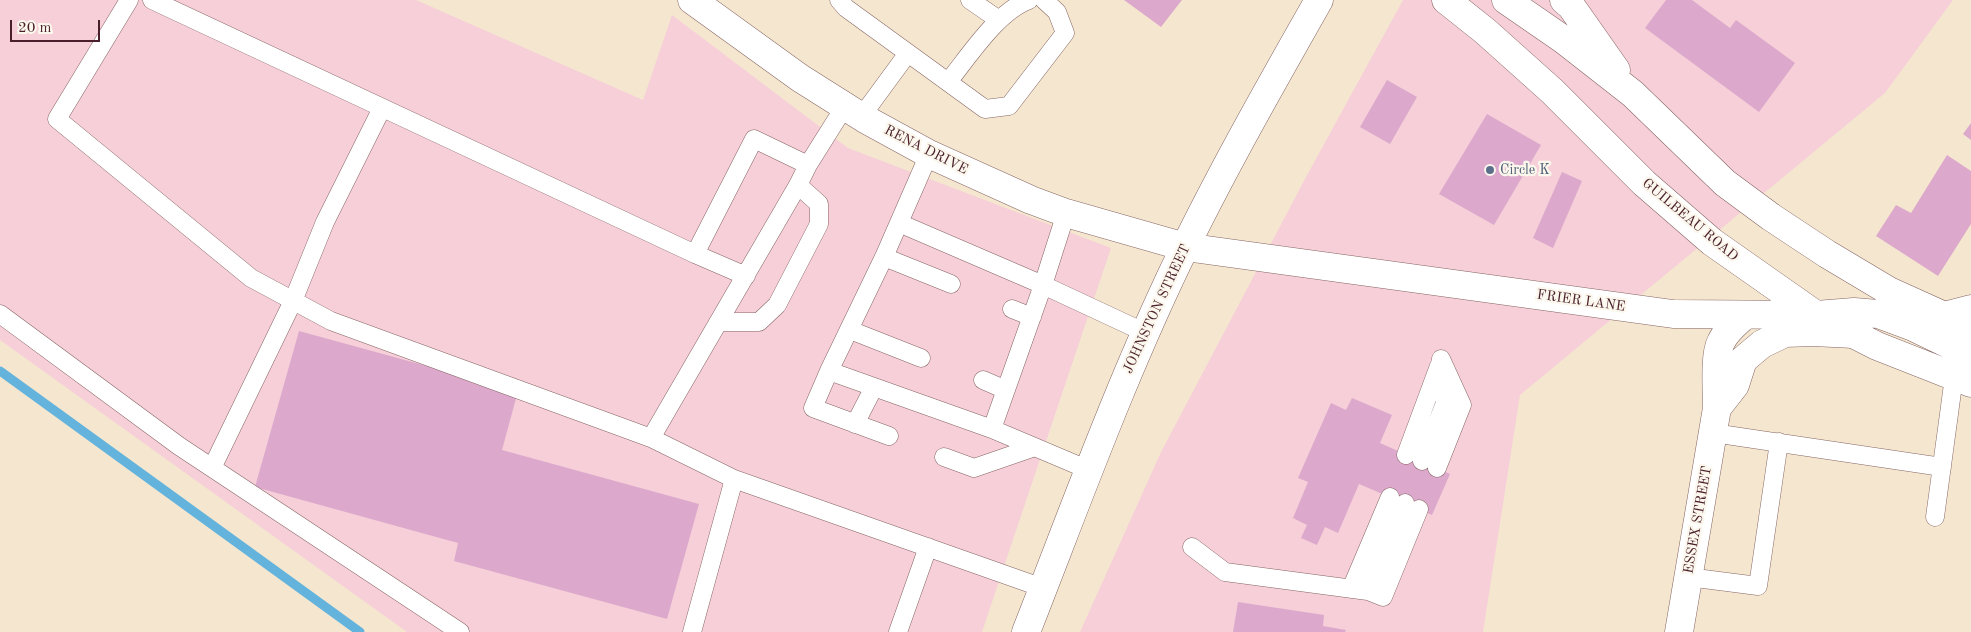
<!DOCTYPE html>
<html>
<head>
<meta charset="utf-8">
<style>
  body { margin:0 }
  #map { position:relative; width:1971px; height:632px; overflow:hidden; background:#f5e7cf; font-family:"Old Standard TT",serif }
  canvas { display:block }
  .scale { position:absolute; left:10px; top:20px; width:90px; height:22px; box-sizing:border-box; border:2px solid #4a1f2b; border-top:0; padding-left:6px; font-size:15px; line-height:18px; white-space:nowrap; color:#4a1f2b; -webkit-text-stroke:4px #fbf7ec; paint-order:stroke }
</style>
</head>
<body>
<div id="map">
<canvas width="1971" height="632"></canvas>
<div class="scale">20 m</div>
</div>
<script>
const c = document.querySelector('canvas').getContext('2d');
c.lineJoin = 'round';
function fill(path, color) { c.fillStyle = color; c.fill(path, 'evenodd'); }
function strokePath(path, color, width, dash) { c.strokeStyle = color; c.lineWidth = width; c.lineCap = dash ? 'butt' : 'round'; c.setLineDash(dash || []); c.stroke(path); }
function label(font, color, halo, rows, align = 'center') {
  c.font = font + ' "Old Standard TT",serif'; c.lineWidth = 4.5; c.setLineDash([]); c.textBaseline = 'middle'; c.strokeStyle = halo; c.fillStyle = color; for (const [text, x, y, turn = 0] of rows) {
    c.save(); c.translate(x, y); c.rotate((+turn || 0) * Math.PI / 180); c.textAlign = isNaN(turn) ? turn : align; if (halo) c.strokeText(text, 0, 0); c.fillText(text, 0, 0); c.restore();
  }
}
const built = new Path2D(`
  M0,0H416L643,100L672,15L848,148L1111,248L982,632H407L0,340Z
  M1403,0H1953L1885,93L1520,395L1483,632H1080L1161,452L1306,177Z`);
const stream = new Path2D(`
  M0,371L360,632`);
const building = new Path2D(`
  M1124,0H1182L1161,27Z
  M1666,0H1692L1730,28L1736,20L1795,63L1759,112L1645,28Z
  M1387,80L1417,97L1390,144L1360,127Z
  M1487,114L1541,145L1494,225L1439,194Z
  M1971,123V140L1963,134Z
  M1947,155L1971,171V224L1938,276L1876,236L1896,205L1911,213Z
  M1562,172L1582,181L1553,248L1533,238Z
  M299,331L518,391L502,450L699,504L667,619L454,561L458,543L255,487Z
  M1352,398L1392,415L1380,443L1450,474L1432,515L1359,484L1338,533L1325,527L1317,545L1301,538L1307,525L1293,518L1308,482L1298,478L1331,403L1346,410Z
  M1238,602L1324,615L1323,626L1346,630L1345,632H1233Z`);
const service = new Path2D(`
  M129,0L57,119L251,278L331,321L651,438L734,479
  M152,0L695,254
  M839,0L846,8L985,109L1009,106L1065,33L1057,12L1044,0
  M970,0L999,20
  M948,82C969,56 998,11 1029,0
  M861,117L908,53
  M929,154L884,257L829,371L992,429L1089,470
  M899,223L1043,285L1146,333
  M884,257L951,284
  M746,276L695,254L754,139L808,165
  M1012,309L1032,317
  M0,314L179,446L460,632
  M719,322H759L777,305L819,224V204L798,185
  M850,330L921,358
  M829,371L813,408L889,436
  M983,380L1006,390
  M855,424L874,387
  M992,429L1043,285L1066,213
  M1713,433L1942,467
  M651,438L798,185L808,165L845,106
  M1406,455L1439,366
  M944,457L974,468L1035,447
  M1422,461L1445,403L1442,374
  M212,468L293,301L325,222L382,108
  M1437,468L1462,405L1441,359
  M1935,517L1954,377
  M1192,547L1225,572L1368,591L1383,597L1419,509
  M1688,577L1758,586L1779,442
  M1351,589L1390,497
  M1368,591L1405,503
  M692,632L734,479L1043,588
  M898,632L928,547`);
const minor = new Path2D(`
  M692,0L800,78L865,119L929,154L1031,200L1066,213L1185,247
  M1944,316L1971,309
  M1717,408L1735,385L1743,360L1762,344L1785,333L1813,332L1854,334
  M1679,632L1717,408C1717,392 1714,355 1721,342C1726,331 1735,324 1744,316`);
const tertiary = new Path2D(`
  M1446,0L1485,31L1552,91L1644,183L1712,242L1816,315L1877,346L1971,383
  M1506,0L1564,40L1633,94L1725,183L1771,217L1827,254L1889,291L1971,328
  M1564,0L1571,6L1616,70
  M1185,247L1673,314L1816,315L1854,312L1878,314L1913,327L1971,355`);
const primary = new Path2D(`
  M1026,632C1077,502 1124,371 1186,245C1227,162 1273,81 1319,0`);
const markers = [
  [1490,170,5,"#5c6f8a"]
];
const streetNames = [
  ["RENA DRIVE",926,150,27],
  ["GUILBEAU ROAD",1690,220,40],
  ["FRIER LANE",1581,301,8],
  ["JOHNSTON STREET",1157,309,-65],
  ["ESSEX STREET",1698,520,-80]
];
const serviceNames = [
  ["Circle K",1500,170]
];
fill(built, '#f6cfd8');
strokePath(stream, '#63b3dd', 9);
fill(building, '#dca9cc');
strokePath(service, '#866564', 19);
strokePath(minor, '#866564', 29);
strokePath(tertiary, '#866564', 29);
strokePath(primary, '#866564', 29);
strokePath(service, '#fff', 18);
strokePath(minor, '#fff', 28);
strokePath(tertiary, '#fff', 28);
strokePath(primary, '#fff', 28);
for (const [x, y, r, color] of markers) { const dot = new Path2D(); dot.arc(x, y, r, 0, 2 * Math.PI); c.fillStyle = color; c.fill(dot); strokePath(dot, '#fbf7ec', 2); }
label('14px', '#4a1f2b', '#fbf7ec', streetNames);
label('14px', '#4e5e75', '#fbf7ec', serviceNames, 'left');
</script>
</body>
</html>
